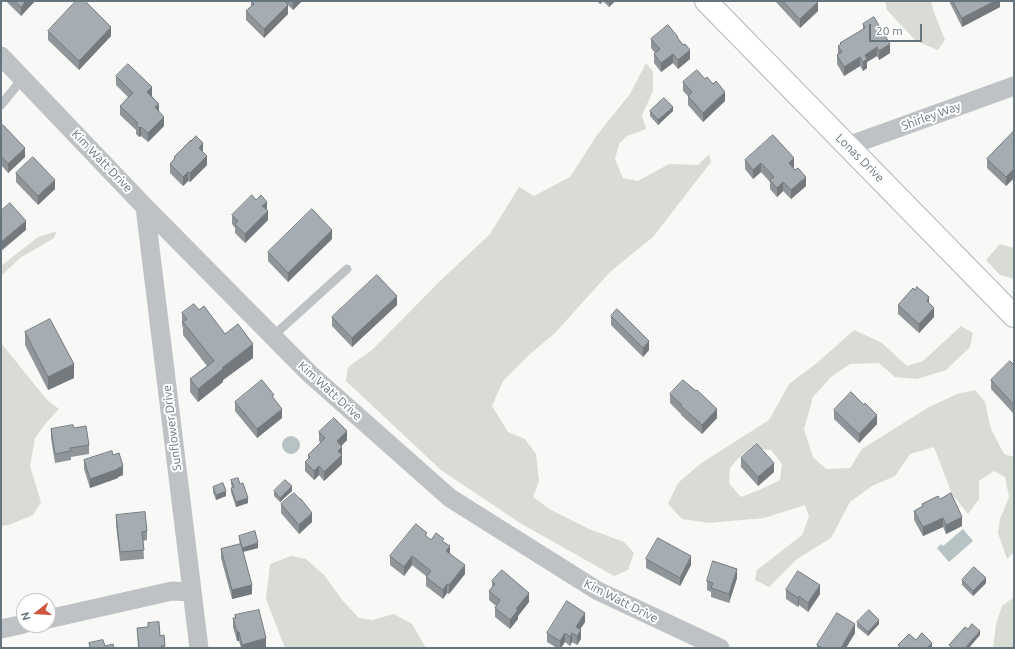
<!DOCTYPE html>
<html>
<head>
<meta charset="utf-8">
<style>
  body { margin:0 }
  #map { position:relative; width:1015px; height:649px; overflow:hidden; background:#f8f8f6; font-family:Ubuntu,sans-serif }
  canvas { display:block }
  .frame { position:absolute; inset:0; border:2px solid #66757d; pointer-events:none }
  .north { position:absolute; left:16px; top:593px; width:40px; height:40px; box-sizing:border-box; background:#fff; border:1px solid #c2c8cb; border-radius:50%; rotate:253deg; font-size:11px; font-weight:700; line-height:16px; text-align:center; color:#66757d }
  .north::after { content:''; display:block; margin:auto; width:14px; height:18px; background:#cf573e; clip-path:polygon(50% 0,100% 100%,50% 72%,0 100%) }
  .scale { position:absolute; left:869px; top:24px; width:53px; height:18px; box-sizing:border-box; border:2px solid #66757d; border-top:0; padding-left:5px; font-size:12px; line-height:14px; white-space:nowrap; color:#66757d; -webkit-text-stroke:3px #fff; paint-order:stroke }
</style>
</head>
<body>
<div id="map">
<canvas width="1015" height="649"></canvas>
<div class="frame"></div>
<div class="north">N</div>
<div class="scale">20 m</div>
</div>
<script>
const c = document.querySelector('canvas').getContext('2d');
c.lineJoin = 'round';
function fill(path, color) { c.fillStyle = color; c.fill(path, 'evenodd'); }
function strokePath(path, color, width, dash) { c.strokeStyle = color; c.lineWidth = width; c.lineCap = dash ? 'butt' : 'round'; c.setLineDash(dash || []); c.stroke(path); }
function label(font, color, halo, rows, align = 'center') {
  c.font = font + ' Ubuntu,sans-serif'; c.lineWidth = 4; c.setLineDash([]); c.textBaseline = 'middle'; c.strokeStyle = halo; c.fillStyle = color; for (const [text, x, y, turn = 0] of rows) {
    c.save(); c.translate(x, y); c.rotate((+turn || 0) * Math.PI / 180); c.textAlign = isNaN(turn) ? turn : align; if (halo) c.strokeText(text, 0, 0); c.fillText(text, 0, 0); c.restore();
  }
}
const green = new Path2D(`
  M885,1H931L934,12L945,40L938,50L916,41L887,10Z
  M646,63L653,72V91L642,115L646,129L627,136L619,144L615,159L623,178L638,181L669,164L698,165L709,154L711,162L653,237L610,272L555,333L529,355L503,381L492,406L508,432L525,439L536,454L539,481L533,497L551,510L589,529L624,542L634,553L628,570L614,576L520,523L441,470L346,381L348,367L372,350L439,282L490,234L519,187L534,196L570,177L597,135L630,94Z
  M57,231L54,238L20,258L1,276V266L38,237Z
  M1000,244L1014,248V279L1000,275L986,260Z
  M961,326L973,333L970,347L946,370L917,379L895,377L879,363L850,364L831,377L813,397L804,429L813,457L826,469L850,468L862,449L929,407L957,394L975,390L985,402L991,429L1004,454L1014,457V552L1007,559L998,533L1000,519L1009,497L1005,477L994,471L979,481V499L968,514L952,494L934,447L910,454L895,476L872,486L850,502L831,538L797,559L769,587L755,580L757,570L802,535L809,517L805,505L764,518L709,523L682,519L668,504L678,483L700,464L769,420L789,384L818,362L854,330L882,343L907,366L923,361ZM752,449L771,450L782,464L780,480L759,490L741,497L729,483L730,468L740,456Z
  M1,343L47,400L59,409L46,423L35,438L30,466L41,502L33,515L9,525L1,526Z
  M291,556L306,559L324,575L343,601L359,618L372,620L394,614L412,624L426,648H285L266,599L270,564Z
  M1014,597V648H993L996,624L1002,606Z`);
const water = new Path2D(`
  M282 445a9 9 0 1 1 18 0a9 9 0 1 1-18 0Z
  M963,529L973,541L949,562L937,548L941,544L943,546Z`);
const lane = new Path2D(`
  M1,105L23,78
  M273,336L347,269`);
const street = new Path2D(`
  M1,56L145,207L310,374L450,498L598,591L720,648
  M848,146L1014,86
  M145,207L199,648
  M48,619L172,591L192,592
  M1,629L24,624`);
const secondary = new Path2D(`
  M706,1L1014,316`);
const wall = new Path2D(`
  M6,1H35L21,16Z
  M251,1L288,14L264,38L246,20V11L251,6Z
  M284,1H302L293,10Z
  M597,1H603L600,4Z
  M603,1H615L609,7Z
  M775,1H817L818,11L800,28Z
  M949,1H1000V7L962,27Z
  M863,24L890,53L879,60L877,56L867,62V68L863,71L860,66L844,76L837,64V55L838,54V46L840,45V43L863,30Z
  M48,31L111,36L79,70L48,40Z
  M651,39H678L690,59L678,69L673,63L661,72L654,63V54L655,53L651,48Z
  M116,76L152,96L159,111L164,126L148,142L141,136L139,137L136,134V130L120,115V106L128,97L116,85Z
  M683,82L725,101L703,122L688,105V96L683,91Z
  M650,111H673L658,125L650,116Z
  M1,126L25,157L8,173L1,165Z
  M1014,131V178L1006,186L987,168V159Z
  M203,152L207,165L190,182L188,181L183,186L170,173V164L174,160V157Z
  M745,160L794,167L793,168L806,186L791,199L783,191L777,197L770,189V182L761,172L753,179L745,169Z
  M16,173L55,189L38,205L16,182Z
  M267,210L268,220L245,243L235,233V228L232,224V215Z
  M332,239L288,282L268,261V252Z
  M915,290L929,303L934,317L919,333L898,314V305Z
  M397,305L352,347L332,326V317Z
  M199,310L225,334L253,358L223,380V382L198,402L190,392V379L207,366L183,335V327L182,326V313Z
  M611,316L649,350L643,357L611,325Z
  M25,332L74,378L48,390L25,345Z
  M1014,365V414L991,389V380Z
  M670,394L717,418L702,434L681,415V414L670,403Z
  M235,402L282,418L257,438L235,411Z
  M864,405L877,424L859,443L834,419V410Z
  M74,428L89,445V454L71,457V460L55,463L51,438V429Z
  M319,432L347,440L341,446L342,456V464L324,481L319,475L314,480L305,471V462L308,459V455L321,443L319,441Z
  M113,455L123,475L118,477V478L90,488L84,469V460Z
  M741,458L774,472L758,486L741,467Z
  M231,480L240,484L248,503L236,507L231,492V488L232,487L231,484Z
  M213,487L226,496L216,500L213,492Z
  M274,491H292L280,502L274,496Z
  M940,499L962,526L946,534L943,527L923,536L914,520V511L922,507V504Z
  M281,504L312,522L299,534L281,513Z
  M116,515L147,531V540L143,541L144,559L120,561L116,524Z
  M239,536L258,548L243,552L252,594L232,599L221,558V549L240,544L239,540Z
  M427,537L431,540L444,542L450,553L465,574L449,594L447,593L443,599L426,586V576L412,565L404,576L390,565V556Z
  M646,559L691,565L680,586L646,568Z
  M737,578L729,603L711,597V592L707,590V581Z
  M962,580L986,583L973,596L962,585Z
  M492,581L529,602L518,616V619L510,629L495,617V608L496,606L489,600V591L492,587Z
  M786,590L820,594L808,612L799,605L798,607L786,599Z
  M235,615L266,647L264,648H241L239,641H237L233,627V618H235Z
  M585,622L580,629L581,639L577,645L572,642L570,646L565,642L561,648H557L547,642V633Z
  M857,622L879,624L868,636L857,627Z
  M137,628L160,636L164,635L165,648H138Z
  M855,633L846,648H817V645Z`);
const shadedWall = new Path2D(`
  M26,1H35L21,16V7Z
  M293,1H302L293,10Z
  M600,1H603L600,4Z
  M609,1H615L609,7Z
  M995,1H1000V7L962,27V18Z
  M818,2V11L800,28V19Z
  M288,5V14L264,38V29Z
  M111,27V36L79,70V61Z
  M890,44V53L879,60V51Z
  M877,47V56L867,62V68L863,71V62L865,55Z
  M690,50V59L678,69V60Z
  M673,54V63L661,72V63Z
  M860,57V66L844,76V67Z
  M152,87V96L147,101V92Z
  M725,92V101L703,122V113Z
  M159,104V113L155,107Z
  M673,107V111L658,125V120Z
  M164,117V126L148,142V133Z
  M141,127V136L139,137V128Z
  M203,143V152L199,148Z
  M25,148V157L8,173V164Z
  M207,156V165L190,182V173Z
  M794,158V167L789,172V163Z
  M761,163V172L753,179V170Z
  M1014,169V178L1006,186V177Z
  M188,172V181L183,186V177Z
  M806,177V186L791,199V190Z
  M55,180V189L38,205V196Z
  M783,182V191L777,197V188Z
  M267,202V210L262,206Z
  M268,211V220L245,243V234Z
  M26,221V230L1,251V242Z
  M332,230V239L288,282V273Z
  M397,296V305L352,347V338Z
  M929,297V306L927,301Z
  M934,308V317L919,333V324Z
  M649,341V350L643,357V348Z
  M253,344V358L223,380V382L198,402V389L222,368Z
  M74,364V378L48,390V377Z
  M282,409V418L257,438V429Z
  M717,409V418L702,434V425Z
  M877,415V424L859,443V434Z
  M347,431V440L337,450V441Z
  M342,447V464L324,481V472L338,451Z
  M774,463V472L758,486V477Z
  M123,466V475L118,477V478L90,488V479Z
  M319,466V475L314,480V471Z
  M292,486V491L280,502V498Z
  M226,491V496L216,500V495Z
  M248,498V503L236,507V502Z
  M312,513V522L299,534V525Z
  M962,517V526L946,534V525Z
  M943,518V527L923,536V527Z
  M258,543V548L242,552V548Z
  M450,546V555L446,551Z
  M412,556V565L404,576V567Z
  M691,556V565L680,586V578Z
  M465,565V574L449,594V585Z
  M737,569V578L729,603V594Z
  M986,578V583L973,596V591Z
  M447,584V593L443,599V590Z
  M252,585V594L232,599V590Z
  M820,585V594L808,612V603Z
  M529,593V602L518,616V619L510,629V620L516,609Z
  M799,596V605L798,607V598Z
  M585,613V622L576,636V627Z
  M879,620V624L868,636V632Z
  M855,624V633L846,648H841Z
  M581,630V639L577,645V636Z
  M980,631V635L969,648H965Z
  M237,632H239V641H237Z
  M565,633V642L561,648H560V641Z
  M572,633V642L570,646V637Z
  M266,638V647L264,648H242V645Z
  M932,643V648H927Z`);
const building = new Path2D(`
  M15,1H26L21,7Z
  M76,1H85L111,27L79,61L48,31Z
  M251,1H284L288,5L264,29L246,11L254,4Z
  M783,1H817L818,2L800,19Z
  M953,1H995L962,18Z
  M874,17L890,44L879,51L877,47L865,55L867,59L863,62L860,57L844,67L837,55L842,52L838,46L841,44L840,43L865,28L863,24Z
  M668,25L678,37H677L683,45L685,44L690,50L678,60L673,54L661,63L654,54L660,49L651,39Z
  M128,64L152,87L147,92L159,104L155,107L164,117L148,133L141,127L139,128L136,125L138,123L120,106L133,93L116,76Z
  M697,70L705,79L707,77L713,84L716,81L725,92L703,113L688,96L692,92L683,82Z
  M664,98L673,107L658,120L650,111Z
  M3,125L25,148L8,164L1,156V126Z
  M1014,131V169L1006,177L987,159Z
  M773,135L794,158L789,163L795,170L798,168L806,177L791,190L783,182L777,188L770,180L774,177L761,163L753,170L745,160Z
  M196,136L203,143L199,148L207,156L190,173L188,172L183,177L170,164L175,158L174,157L191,140V141Z
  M33,157L55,180L38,196L16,173Z
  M252,195L256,200L261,195L267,202L262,206L268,211L245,234L235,224L238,221L232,215Z
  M10,203L26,221L1,242V211Z
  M312,209L332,230L288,273L268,252Z
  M377,275L397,296L352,338L332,317Z
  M917,287L929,297L927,301L934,308L919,324L898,305L913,288L915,290Z
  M194,304L199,310L204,306L225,334L238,324L253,344L222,368L223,369L198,389L190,379L214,361L183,322L187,319L182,313Z
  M617,309L649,341L643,348L611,316Z
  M50,319L74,364L48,377L25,332Z
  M1010,361L1014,365V405L991,380Z
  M262,380L274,395L272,396L282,409L257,429L235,402Z
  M683,380L696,391L697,390L717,409L702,425L681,406L682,405L670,394Z
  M851,392L864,405L865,403L877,415L859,434L834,410Z
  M334,418L347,431L337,441L342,447L338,451L342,455L324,472L319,466L314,471L305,462L310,457L308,455L325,438L319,432Z
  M73,425L74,428L86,426L89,445L70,448L71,451L55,454L51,429Z
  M757,444L774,463L758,477L741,458Z
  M112,451L113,455L119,453L123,466L118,468V469L90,479L84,460Z
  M238,478L240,484L243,483L248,498L236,502L231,488L234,487L231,480Z
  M285,480L292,486L280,498L274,491Z
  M223,483L226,491L216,495L213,487Z
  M294,493L300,499H301L312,513L299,525L281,504Z
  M951,493L962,517L946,525L943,518L923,527L914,511L923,506L922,504L938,496L940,499Z
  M145,512L147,531L142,532L144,550L120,552L116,515Z
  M416,524L427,533L425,535L431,540L436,533L444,539L442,541L450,546L446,551L465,565L449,585L447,584L443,590L426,577L431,571L412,556L404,567L390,556Z
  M255,531L258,543L242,548L239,536Z
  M658,538L691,556L680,578L646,559Z
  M241,544L252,585L232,590L221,549Z
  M713,561L737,569L729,594L711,588L713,583L707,581Z
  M974,567L986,578L973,591L962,580Z
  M502,570L529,593L516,609L518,610L510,620L495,608L500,600L489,591L495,584L492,581Z
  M798,571L820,585L808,603L799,596L798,598L786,590Z
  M567,601L585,613L576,627L581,630L577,636L572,633L570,637L565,633L560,641L547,633Z
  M259,610L266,638L242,645L239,632H237L233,618H236L235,615Z
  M869,610L879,620L868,632L857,622Z
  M837,613L855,624L841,648L840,647L839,648H822L817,645Z
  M159,622L160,636L164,635L165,646H161L162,648H139L137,628L148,627V623Z
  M972,624L980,631L965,648H953L949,645L965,627L968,629Z
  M922,633L932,643L927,648H900L898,645L909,634L916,640Z
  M103,640L105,646L113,644L114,648H90L89,643Z`);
const streetNames = [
  ["Shirley Way",931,116,-20],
  ["Lonas Drive",860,158,45],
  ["Kim Watt Drive",102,161,46],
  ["Kim Watt Drive",330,391,42],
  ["Sunflower Drive",172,428,-97],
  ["Kim Watt Drive",621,601,27]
];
fill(green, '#d8dcd5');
fill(water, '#b7c2c5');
strokePath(secondary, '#b0b6ba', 24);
strokePath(lane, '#bec2c5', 9);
strokePath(street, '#bec2c5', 19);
strokePath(secondary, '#fff', 22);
fill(wall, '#8f9599');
fill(shadedWall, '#74797d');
fill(building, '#a6adb2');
strokePath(building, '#74797d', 1);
label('12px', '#66757d', '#fff', streetNames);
</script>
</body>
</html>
